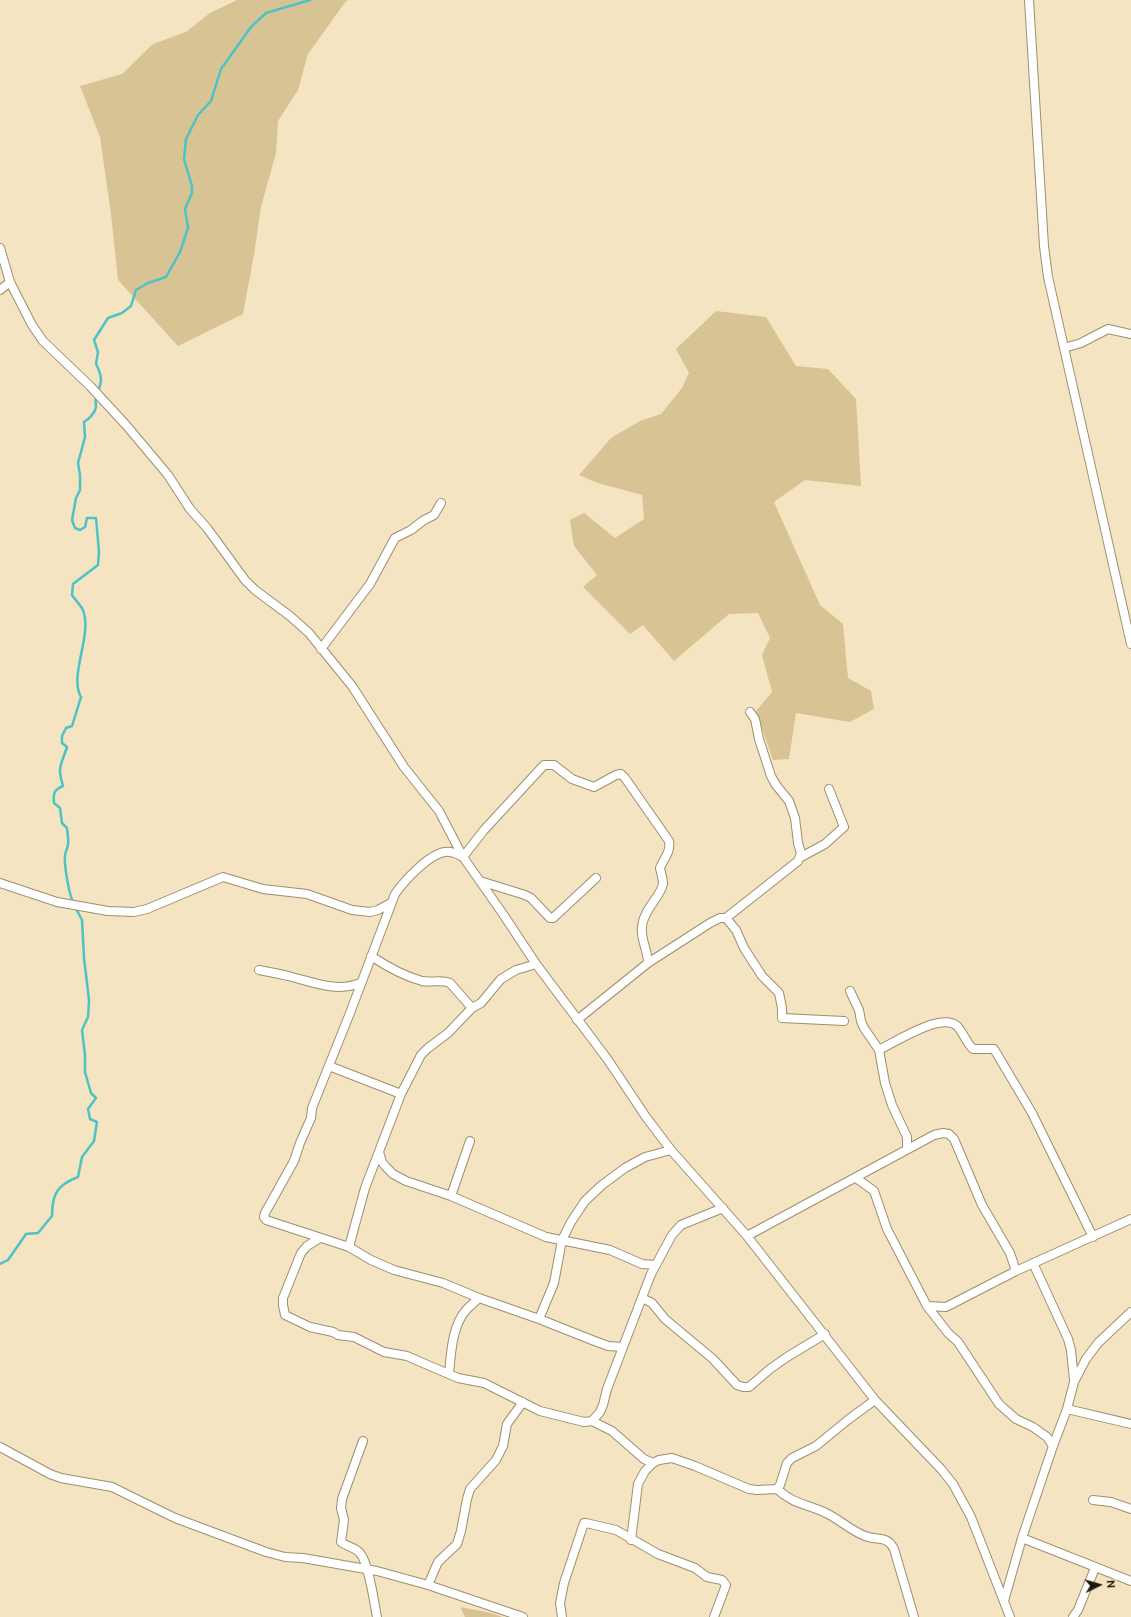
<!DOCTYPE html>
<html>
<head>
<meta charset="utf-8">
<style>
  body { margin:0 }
  #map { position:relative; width:1131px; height:1617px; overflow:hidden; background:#f4e4c1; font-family:Ubuntu,sans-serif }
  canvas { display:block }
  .north { position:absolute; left:1079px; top:1565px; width:40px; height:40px; -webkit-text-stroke:3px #f4e4c1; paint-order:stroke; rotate:85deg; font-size:11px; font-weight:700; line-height:16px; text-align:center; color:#1e190c }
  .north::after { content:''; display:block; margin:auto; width:14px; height:18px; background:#1e190c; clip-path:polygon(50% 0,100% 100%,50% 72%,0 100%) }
</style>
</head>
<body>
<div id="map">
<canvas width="1131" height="1617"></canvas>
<div class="north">N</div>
</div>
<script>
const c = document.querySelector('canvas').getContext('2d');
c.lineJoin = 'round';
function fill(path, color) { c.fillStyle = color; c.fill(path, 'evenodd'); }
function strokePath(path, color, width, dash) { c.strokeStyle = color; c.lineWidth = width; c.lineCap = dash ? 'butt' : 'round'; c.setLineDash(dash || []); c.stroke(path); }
const green = new Path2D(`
  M237,0H349L346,1L308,54L298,90L278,121L276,153L261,207L254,255L243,314L178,346L118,280L111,214L100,137L80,86L122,74L153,44L186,32L210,13Z
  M716,311L766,317L796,366L828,369L856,399L861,486L805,480L774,502L820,605L843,624L848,678L871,691L874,709L850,722L796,713L789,759L773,760L756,711L772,692L762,655L770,638L758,613L729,614L674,661L643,625L630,634L583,587L597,575L574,546L570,520L584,513L615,538L644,519L642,495L598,483L579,475L611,438L640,421L661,414L682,388L689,373L676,349Z
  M460,1607L492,1613L502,1617H465Z`);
const stream = new Path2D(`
  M73,902C69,894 64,865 65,856C65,852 68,848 68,844C69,838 67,833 67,828L62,823L60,808L54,803C53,793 54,790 63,786C57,766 61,766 67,747L62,743V736L66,728L72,726L81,697C69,676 91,638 84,613C83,607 75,600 72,595L73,584L98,565L99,552L96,518H87L85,527L80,530L75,528L72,520L76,498L80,490V475L78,463L85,437L84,422C89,419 95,413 96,407C96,404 95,401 96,398C101,383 104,379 96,364L98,352L94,340L108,318L122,313L131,306L136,290L148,283L166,277L180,252L188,228L185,209L192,193V186L184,159L186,139L198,115L211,101L221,69L251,27L266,13L310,0
  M0,1264L8,1260L26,1234L38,1233L52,1216C52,1194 57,1185 78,1177L82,1157L94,1141L97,1122L90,1119L88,1109L96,1098L91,1093L85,1072V1055L82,1030L88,1017L89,1000L84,958L82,920L75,907`);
const street = new Path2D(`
  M1029,0L1044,246L1048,277L1131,644
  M0,248L10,282L32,325L43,341L90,386L126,425L168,475L190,509L207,528L245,580L255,590L290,616L309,633L352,686L404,767L439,811L463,857L503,914L536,964L608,1060L646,1117L671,1150L747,1236L875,1400L941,1469L953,1484L971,1517L1010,1617
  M0,290L10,282
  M1064,348L1081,343L1108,329L1131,334
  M321,649L370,584L395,538L411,530L424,520L434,515L441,503
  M801,857L825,844L844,827L829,789
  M480,881L525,895L531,898L550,918H553L596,878
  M0,883L57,902L108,911L134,912L147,909L223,877L263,889L307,894L352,910L370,912L378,910L391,903
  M726,918L736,930L744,948L762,976L779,993L782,1008V1018L844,1021
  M371,956C386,966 404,976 422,981C431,983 441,979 450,983L472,1008
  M259,970C270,972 281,974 292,977C315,983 339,993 362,982
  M850,991L859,1010L861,1021L864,1028L879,1050L885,1083L892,1105L907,1137V1149
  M577,1020L648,963L710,923L720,918H726L798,861L801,853L798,843L795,818L789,801L776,785L771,776L759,739L755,719L750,712
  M879,1050C895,1042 941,1012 957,1026C963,1032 966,1042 973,1049H994L1032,1113L1093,1237
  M329,1066L401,1094
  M379,1152L382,1162L386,1167L393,1174L406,1181L451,1196L546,1237L610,1250L642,1264L656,1265
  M856,1178L874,1191L887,1229L927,1306L948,1333L958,1342L999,1404L1016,1419L1033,1427L1047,1437L1053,1446
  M451,1196L470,1141
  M747,1236L934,1135L943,1133L949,1134L954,1139L982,1205L1010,1253L1016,1271
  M320,1238L307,1246L301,1253L283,1298V1305L285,1315L310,1327L333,1332L338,1335L354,1337L384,1352L407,1356L416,1360L458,1378L484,1383L540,1411L584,1422L592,1421L600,1412L603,1405L607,1389L651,1274L672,1235L681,1225L723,1208
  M349,1247L365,1188L401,1094L421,1055L428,1048L448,1033L472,1008L481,1003L501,979L516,970L536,964
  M1033,1263L1068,1339L1071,1350L1074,1380
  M642,1298L652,1303L665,1319L713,1359L737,1385L743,1387H749L770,1369L787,1357L825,1334
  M927,1306L946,1307L1016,1271L1131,1219
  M539,1319L554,1283L562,1240L571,1222L585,1201L602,1185L625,1168L645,1157L671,1150
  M623,1347L608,1346L592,1340L539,1319L479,1298L443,1283L394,1270L371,1260L349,1247L266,1220L264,1217L265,1213L294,1161L300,1143L311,1118L312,1108L350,1013L395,894C404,881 429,854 445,852C452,851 457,854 463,857L484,830L544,765H554L572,779L594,787L616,775L621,774L625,778L669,841C671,852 664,858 660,868C661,873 663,879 663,884C661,896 644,909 642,926C640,939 648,950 648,963
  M449,1374C451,1353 452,1325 467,1309C471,1305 475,1302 479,1298
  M1067,1409L1131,1424
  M592,1421L612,1431L644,1459L653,1463
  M363,1441L342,1499L341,1508L344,1520L341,1542C347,1547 355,1547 360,1553C369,1564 374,1602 377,1617
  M0,1447L50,1474L61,1478L112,1487L175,1518L266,1552L285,1557L303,1558L377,1571L428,1585L523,1617
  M777,1489C794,1505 809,1504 828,1514C841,1521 852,1531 865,1536C878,1541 887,1535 894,1549L914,1617
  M1093,1500L1111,1502L1131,1509
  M1022,1538L1131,1581
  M631,1540L638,1484L645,1471L653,1463L659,1460L672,1458L695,1466L749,1489L757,1490L777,1489L780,1485L787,1463L792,1458L816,1446L849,1419L875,1400
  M428,1585L438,1562L457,1544L461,1531L467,1499L470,1489L496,1460L503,1446L507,1424L523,1402
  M1004,1601L1022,1538L1053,1446L1067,1409L1074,1382L1086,1359L1098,1343L1131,1312
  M562,1617L560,1603L564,1583L584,1523H586L616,1530L658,1554L695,1568L707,1577L722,1580L726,1585L714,1617
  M1073,1617L1078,1610L1095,1568`);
fill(green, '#d8c394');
strokePath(stream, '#4dc3c5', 2.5);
strokePath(street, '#9d8f6d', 10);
strokePath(street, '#fff', 8);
</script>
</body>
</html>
